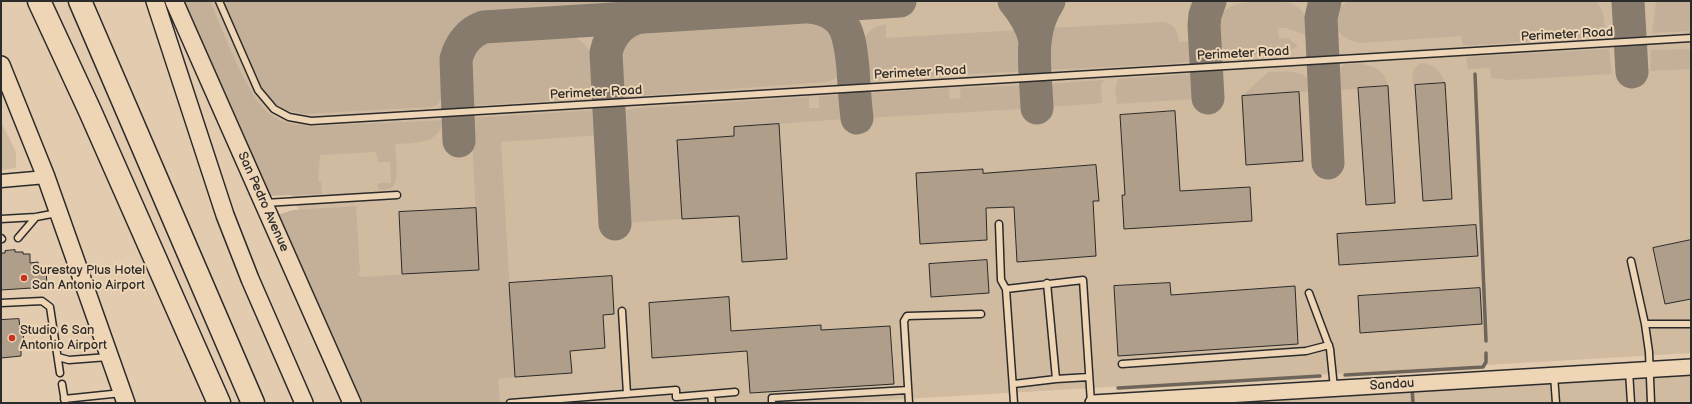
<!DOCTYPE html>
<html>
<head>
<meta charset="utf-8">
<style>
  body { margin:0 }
  #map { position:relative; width:1692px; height:404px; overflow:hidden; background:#e2cbae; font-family:"Balsamiq Sans",sans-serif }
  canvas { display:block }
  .frame { position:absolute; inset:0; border:2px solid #2b2b2b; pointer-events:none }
</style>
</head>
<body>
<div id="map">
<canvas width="1692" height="404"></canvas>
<div class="frame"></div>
</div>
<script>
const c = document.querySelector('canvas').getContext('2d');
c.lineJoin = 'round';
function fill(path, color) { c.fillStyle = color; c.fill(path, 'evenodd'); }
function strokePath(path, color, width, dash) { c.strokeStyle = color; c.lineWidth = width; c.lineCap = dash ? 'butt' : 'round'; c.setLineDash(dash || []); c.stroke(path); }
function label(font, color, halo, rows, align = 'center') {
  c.font = font + ' "Balsamiq Sans",sans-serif'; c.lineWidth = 4; c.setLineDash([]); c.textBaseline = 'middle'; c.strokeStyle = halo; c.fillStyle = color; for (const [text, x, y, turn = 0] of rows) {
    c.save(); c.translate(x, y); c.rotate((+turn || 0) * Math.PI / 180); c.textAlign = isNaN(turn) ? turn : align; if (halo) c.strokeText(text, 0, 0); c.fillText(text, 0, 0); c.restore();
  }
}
const built = new Path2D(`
  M205,1H1691V353L836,403H397L378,388Z
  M1,122L16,152V168L1,170Z
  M1691,374V403H1239Z`);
const green = new Path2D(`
  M178,1H210C223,31 245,92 268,113C282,124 300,126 317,126L445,120C438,144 416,143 395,144C396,154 400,182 392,187C389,190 384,189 380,190L377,186L379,183H391L390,162H378L376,152L320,155L318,181H321L322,194L269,196Z
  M224,1H711L491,14C486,15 481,15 476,17C455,26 442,49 442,71C442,84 446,93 438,104L432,107L304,114L285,110L271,100L260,84Z
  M1277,1C1280,2 1285,2 1289,3C1304,8 1311,21 1308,36L1286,28H1278L1279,39L1288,38L1298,46C1287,54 1276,53 1263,54C1254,54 1241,57 1232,54C1210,45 1211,16 1232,6C1245,1 1262,1 1277,1Z
  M1348,1H1597L1603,13L1606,36L1476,45H1463L1461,36L1360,43C1335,38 1324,18 1348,1Z
  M1656,1H1691V31L1652,33Z
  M806,19C816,20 825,22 832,30C840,38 845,68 837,77C834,80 830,81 826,82L622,97L618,96L616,93C615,56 608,33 653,27Z
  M1164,22C1175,25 1178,31 1179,42L1195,41V61L1169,64L1044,70V37L1049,28Z
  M886,24V38L1018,30L1025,41L1026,71L867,80L863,76C862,53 856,30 886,24Z
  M559,33C578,36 590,44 593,63H595L597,98L468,106C467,78 458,53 488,38Z
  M1609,49L1612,74L1510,80L1491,78L1490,68L1468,69L1466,57Z
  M1691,49V69L1650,71L1651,50Z
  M1420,63C1435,64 1440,70 1445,83L1413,85C1412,75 1412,69 1420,63Z
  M1345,64C1362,62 1386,65 1388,87L1337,90L1340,68Z
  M1268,72C1288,72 1308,67 1313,91L1242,96Z
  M1193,74L1197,91L1195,99L1117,104L1115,89L1118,79Z
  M1103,80L1104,82L1101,83L1102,103L1051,107L1047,104L1046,84Z
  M1027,85V105L1023,109L866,118L865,101L870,93L949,88L950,99L961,98L960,88Z
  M843,95L845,119L734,127V136L678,140L682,219L624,223L618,117L622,111L639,108L809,97V108H819V96Z
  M597,110L599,135L501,142L515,377L498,379L500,403H358L278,217L280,214L293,210L356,206L360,272L358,275L361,277L479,270L472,140L469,118Z`);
const stream = new Path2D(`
  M1475,74L1486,341
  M1345,375L1483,367L1486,362V353
  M1118,388L1320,376
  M1412,388L1413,403`);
const taxiway = new Path2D(`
  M1014,1C1024,13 1032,25 1035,41
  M1325,1L1321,18L1328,163
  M1628,1L1632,72
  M807,7C847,9 850,36 853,69C854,86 855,102 857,118
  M1208,98L1204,25L1205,15L1210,1
  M1037,108C1036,71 1027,34 1049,1
  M459,141L456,59C460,44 469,32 484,27L900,1
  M615,224L606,53C610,34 621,22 639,17`);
const building = new Path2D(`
  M1445,83L1452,199L1423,201L1415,85Z
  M1388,86L1395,203L1366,205L1358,88Z
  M1299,92L1303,161L1246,165L1242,96Z
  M1175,111L1180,191L1250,187L1252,221L1124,229L1122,195H1125L1120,115Z
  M779,124L787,259L742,262L739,216L682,219L677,140L734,136V127Z
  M1096,165L1099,201H1093L1096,256L1017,262L1014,207L986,208L987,240L920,244L916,173L983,169V173Z
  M476,208L479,270L402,274L399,212Z
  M1476,225L1478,256L1339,265L1337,234Z
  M1691,240V299L1665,304L1653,248Z
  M15,250V252H23V254H30V263L38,262V268L46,267L47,287L1,290V253H5V251Z
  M987,260L989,293L931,297L929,264Z
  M612,276L614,314L603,315L605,348L570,351L572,373L515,377L509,283Z
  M1170,283L1171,295L1295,286L1298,344L1118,356L1114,286Z
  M1480,288L1482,324L1360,333L1358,296Z
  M729,297L731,331L821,325V330L890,326L894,384L750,393L747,351L652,358L649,303Z
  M19,319L20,329H23L24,346L21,347V356L1,358V320Z`);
const service = new Path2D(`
  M219,1L258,90L274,109L289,117L311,121L1691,38
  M265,203L397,195
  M1,219L36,217L57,213
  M999,224L1001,280L1006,289
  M1,238L2,239
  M18,238L36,217
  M1631,261L1645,324
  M1309,293L1330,349L1334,388
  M1,303L42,301L50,307L60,373
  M622,311L627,394
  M58,357L69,360L108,357
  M1122,364L1306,351L1329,345
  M1629,371L1631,403
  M1554,375L1556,403
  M1056,379L1089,377
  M62,384L65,402
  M1014,384L1056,379L1047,283
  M711,394L712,403
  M64,399L122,393
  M510,403L676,390V397L735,392
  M772,403V398L908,390
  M909,403L904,321L907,316L981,314
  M1014,403L1006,289L1083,280L1091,403
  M1651,403L1649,352L1645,324H1691`);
const minor = new Path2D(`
  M1,181L46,177`);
const tertiary = new Path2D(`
  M1093,403L1691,367`);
const secondary = new Path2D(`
  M155,1L225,215L250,279L304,403
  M174,1L352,403
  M1,65L46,177L126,403`);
const motorway = new Path2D(`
  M39,1L90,111L219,403
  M80,1L253,403`);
const markers = [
  [24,278,4,"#c8321e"],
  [12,338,4,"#c8321e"]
];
const streetNames = [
  ["Perimeter Road",1567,35,-3],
  ["Perimeter Road",1243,54,-3],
  ["Perimeter Road",920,73,-3],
  ["Perimeter Road",596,93,-3],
  ["San Pedro Avenue",263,202,66],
  ["Sandau",1392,385,-4]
];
const poiNames = [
  ["Surestay Plus Hotel",32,271],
  ["San Antonio Airport",32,286],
  ["Studio 6 San",20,331],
  ["Antonio Airport",20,346]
];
fill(built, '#d0bba1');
fill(green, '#c4b098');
strokePath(stream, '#6e655a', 3.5);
strokePath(taxiway, '#867b6c', 33);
fill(building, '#af9e89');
strokePath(building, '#2b2b2b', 1);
strokePath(service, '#2b2b2b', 9);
strokePath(minor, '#2b2b2b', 15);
strokePath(tertiary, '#2b2b2b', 18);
strokePath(secondary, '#2b2b2b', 20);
strokePath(motorway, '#2b2b2b', 25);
strokePath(service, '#eed5b6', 6);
strokePath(minor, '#eed5b6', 12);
strokePath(tertiary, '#eed5b6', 15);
strokePath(secondary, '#eed5b6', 17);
strokePath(motorway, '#eed5b6', 22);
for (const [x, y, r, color] of markers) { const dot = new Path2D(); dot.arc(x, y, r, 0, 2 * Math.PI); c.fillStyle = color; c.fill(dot); strokePath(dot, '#eed5b6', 1.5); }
label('13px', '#2b2b2b', '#eed5b6', streetNames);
label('13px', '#2b2b2b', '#eed5b6', poiNames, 'left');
</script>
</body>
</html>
